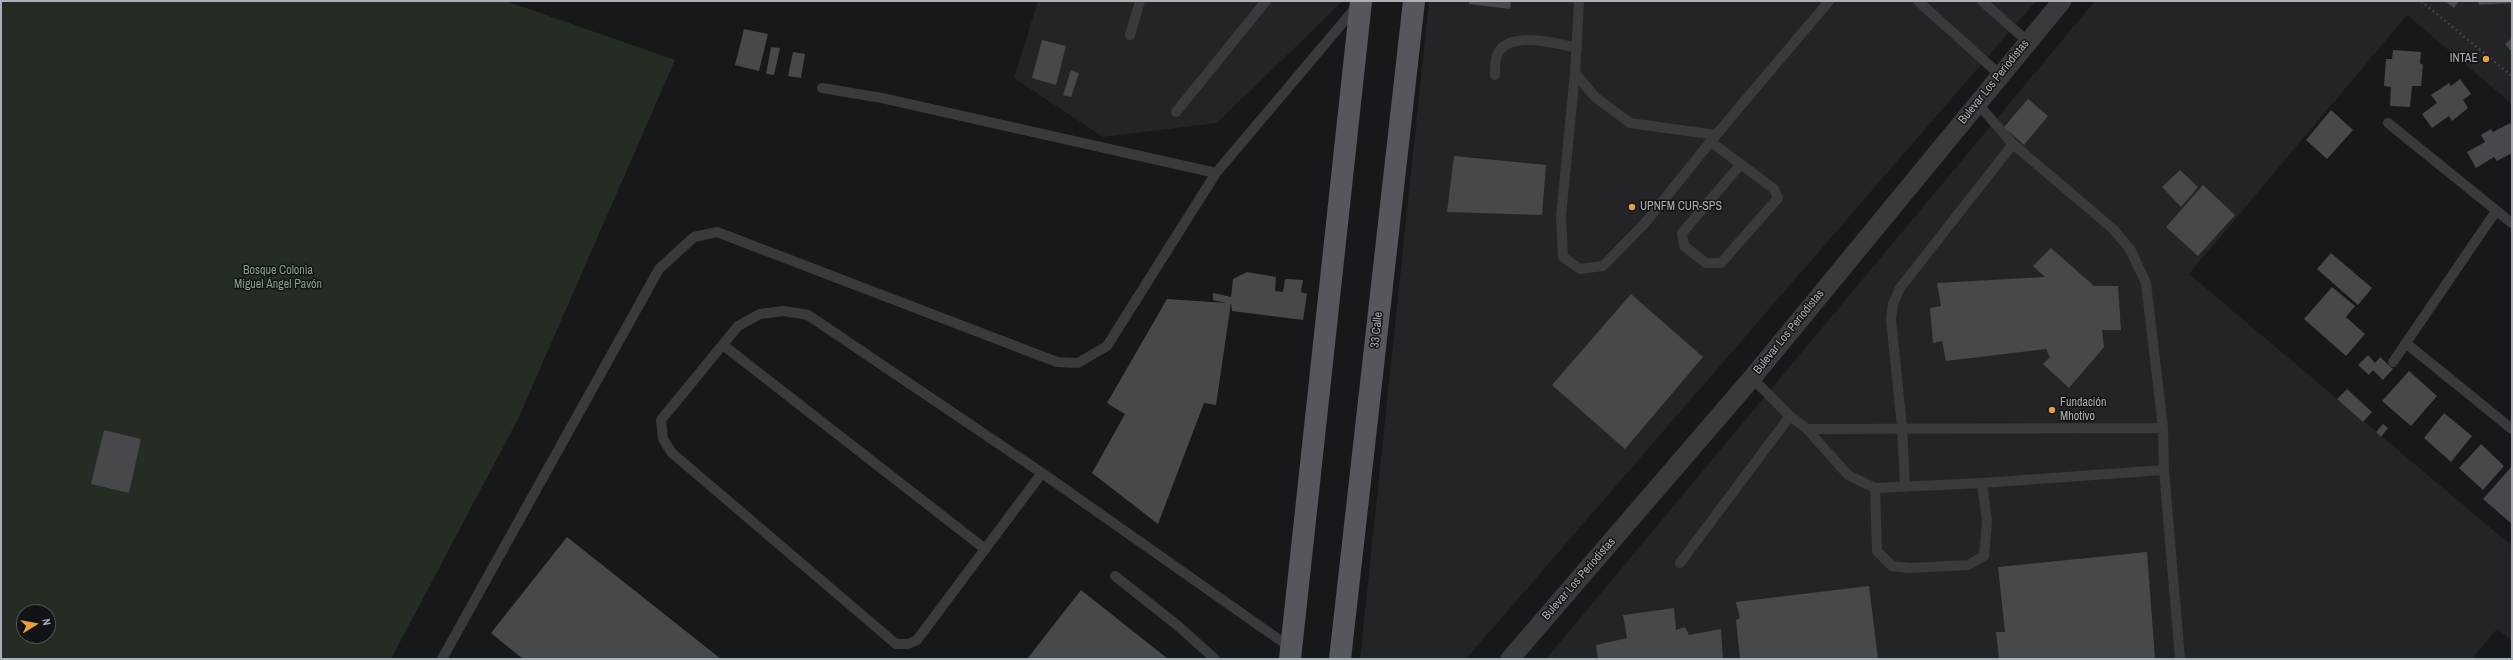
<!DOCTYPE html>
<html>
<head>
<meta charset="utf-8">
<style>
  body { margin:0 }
  #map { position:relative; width:2513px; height:660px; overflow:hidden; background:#171819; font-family:"Archivo Narrow",sans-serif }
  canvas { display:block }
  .frame { position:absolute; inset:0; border:2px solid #aab0b8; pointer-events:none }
  .north { position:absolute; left:16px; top:604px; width:40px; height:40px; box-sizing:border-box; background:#121314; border:1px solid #4f5256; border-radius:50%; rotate:79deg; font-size:11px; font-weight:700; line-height:16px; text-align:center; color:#aab0b8 }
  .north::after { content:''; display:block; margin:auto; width:14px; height:18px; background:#e89d41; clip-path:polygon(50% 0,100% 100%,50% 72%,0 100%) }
</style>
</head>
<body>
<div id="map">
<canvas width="2513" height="660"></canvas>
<div class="frame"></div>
<div class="north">N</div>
</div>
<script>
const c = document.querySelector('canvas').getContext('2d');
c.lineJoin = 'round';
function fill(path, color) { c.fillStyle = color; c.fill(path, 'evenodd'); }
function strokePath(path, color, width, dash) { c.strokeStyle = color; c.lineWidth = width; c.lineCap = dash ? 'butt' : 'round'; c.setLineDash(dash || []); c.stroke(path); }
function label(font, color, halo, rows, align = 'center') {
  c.font = font + ' "Archivo Narrow",sans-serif'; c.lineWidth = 3; c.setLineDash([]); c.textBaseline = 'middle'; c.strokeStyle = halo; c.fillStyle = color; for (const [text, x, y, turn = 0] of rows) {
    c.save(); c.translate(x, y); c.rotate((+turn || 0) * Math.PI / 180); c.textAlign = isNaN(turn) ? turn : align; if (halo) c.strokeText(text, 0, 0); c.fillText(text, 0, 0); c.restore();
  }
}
const built = new Path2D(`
  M1038,1H1343L1217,123L1103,137L1014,78Z
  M1429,1H2036L1466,659H1360Z
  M2095,1H2512V104L2407,15L2189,274L2512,546V640L2497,629L2472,659H1546Z`);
const green = new Path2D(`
  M1,1H506L675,60L518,419L391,659H1ZM24,612H48V636H24Z`);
const building = new Path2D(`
  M1469,1H1511L1510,9L1469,4Z
  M2445,1H2459L2454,8Z
  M2478,1H2512V3L2479,5Z
  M744,29L768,34L759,71L735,65Z
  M2512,38V52L2505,44Z
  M1042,40L1066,46L1056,85L1032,78Z
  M771,47L780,48L774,75L766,74Z
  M2393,50L2421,52L2420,63L2423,65L2421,86H2412L2410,107L2390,106L2391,87L2384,86L2386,59H2392Z
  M793,52L805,54L801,78L788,76Z
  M1071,70L1079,73L1071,97L1063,95Z
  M2460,79L2471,94L2463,100L2468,108L2452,121L2449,116L2432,128L2422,114L2437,103L2431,95L2449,83L2451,86Z
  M2028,99L2048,116L2024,145L2004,127Z
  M2331,110L2353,130L2327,159L2306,140Z
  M2510,123L2512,127V153L2497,161L2494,157L2476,168L2467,152L2485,142L2481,135L2491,129L2493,132Z
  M1454,156L1546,165L1542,215L1447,212Z
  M2180,170L2198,187L2181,207L2162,187Z
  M2203,185L2235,215L2198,256L2166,227Z
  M2051,248L2094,286H2118L2121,330H2102L2104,347L2069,388L2043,364L2050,357L2046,349L1946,361L1942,341L1933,343L1930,308L1941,306L1937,283L2045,277L2033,266Z
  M2331,253L2372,288L2358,305L2317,269Z
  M1247,272L1276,277L1275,291L1283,292L1285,279L1303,280L1301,292L1307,294L1303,320L1232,311L1231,303L1216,405L1204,403L1158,524L1092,473L1125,414L1107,403L1167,299L1227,303L1213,300V293L1231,297L1233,279Z
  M2332,287L2355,306L2346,317L2365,334L2346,356L2304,319Z
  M1631,294L1703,357L1625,449L1552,385Z
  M2368,355L2375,363L2380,357L2393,369L2383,380L2373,370L2369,375L2358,365Z
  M2409,371L2437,396L2411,426L2382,401Z
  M2347,389L2372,412L2363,422L2337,399Z
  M2444,413L2472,436L2451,462L2424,438Z
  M2383,424L2388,428L2381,437L2376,432Z
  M104,430L141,439L129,493L91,484Z
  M2481,444L2504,466L2483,490L2459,468Z
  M2512,466V524L2483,499Z
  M567,537L721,659H523L491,633Z
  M2147,552L2155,659H1999L1996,632H2005L1998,567Z
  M1869,586L1878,659H1740L1736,620L1740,618L1736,602Z
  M1081,590L1168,659H1027Z
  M1674,608L1676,630L1685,627L1689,635L1721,629L1723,659H1598L1596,645L1627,638L1623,615Z`);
const path = new Path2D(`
  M2421,1L2512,76`);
const service = new Path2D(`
  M1579,1L1575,73L1595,97L1630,123L1716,135L1829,1
  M1918,1L1999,74
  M1982,1L2027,41
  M1130,35L1140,1
  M1575,73L1561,216L1563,257L1580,269L1603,266L1645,223L1716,135
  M1495,75C1495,70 1495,64 1496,59C1503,28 1556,43 1577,48
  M822,88L882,98L1216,173
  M1176,112L1266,1
  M2388,123L2512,223
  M1711,142L1774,189L1778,198L1721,263H1706L1684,246L1682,233L1741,164
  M2407,344L2512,429
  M723,345L985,549
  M2393,362L2496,211
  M1752,378L1790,416L1807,429L1848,475L1875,488L1982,483L2164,470L2163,428L2146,283L2130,249L2113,229L2013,144L1977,103
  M1807,429L2163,428
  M2164,470L2180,659
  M1042,473L917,640L908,644H896L672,453L663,439L661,420L738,326L760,314L784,311L808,315L1042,473L1291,648
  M1905,487L1902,427L1891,319L1893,304L1900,288L2013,144
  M1875,488L1877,551L1892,566L1909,568L1968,565L1984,556L1987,522L1982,483
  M1680,563L1790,416
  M1115,576L1177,625L1215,659
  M442,659L659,269L694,237L717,232L1057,362L1078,363L1107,346L1216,173L1357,6`);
const minor = new Path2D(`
  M1510,659L1752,378L2062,1`);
const primary = new Path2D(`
  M1290,659L1361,1
  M1340,659L1414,1`);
const markers = [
  [2486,59,4,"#e89d41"],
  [1632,207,4,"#e89d41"],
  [2052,410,4,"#e89d41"]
];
const poiNames = [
  ["INTAE",2478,59,"right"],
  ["UPNFM CUR-SPS",1640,207],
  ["Fundación",2060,403],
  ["Mhotivo",2060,417]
];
const streetNames = [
  ["Bulevar Los Periodistas",1994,82,-51],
  ["33 Calle",1377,330,-84],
  ["Bulevar Los Periodistas",1789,332,-51],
  ["Bulevar Los Periodistas",1579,579,-49]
];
const parkNames = [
  ["Bosque Colonia",278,271],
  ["Miguel Ángel Pavón",278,285]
];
fill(built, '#232426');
fill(green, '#242c24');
fill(building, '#46484c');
strokePath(path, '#3f4145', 2.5, [2, 3]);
strokePath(service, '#393a3e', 10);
strokePath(minor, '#393a3e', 19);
strokePath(primary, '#55575d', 22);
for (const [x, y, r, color] of markers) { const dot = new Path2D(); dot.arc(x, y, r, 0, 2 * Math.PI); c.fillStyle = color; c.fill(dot); strokePath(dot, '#121314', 1.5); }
label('12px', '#aab0b8', '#121314', poiNames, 'left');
label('12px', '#aab0b8', '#121314', streetNames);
label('12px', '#84a283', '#121314', parkNames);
</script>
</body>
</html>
